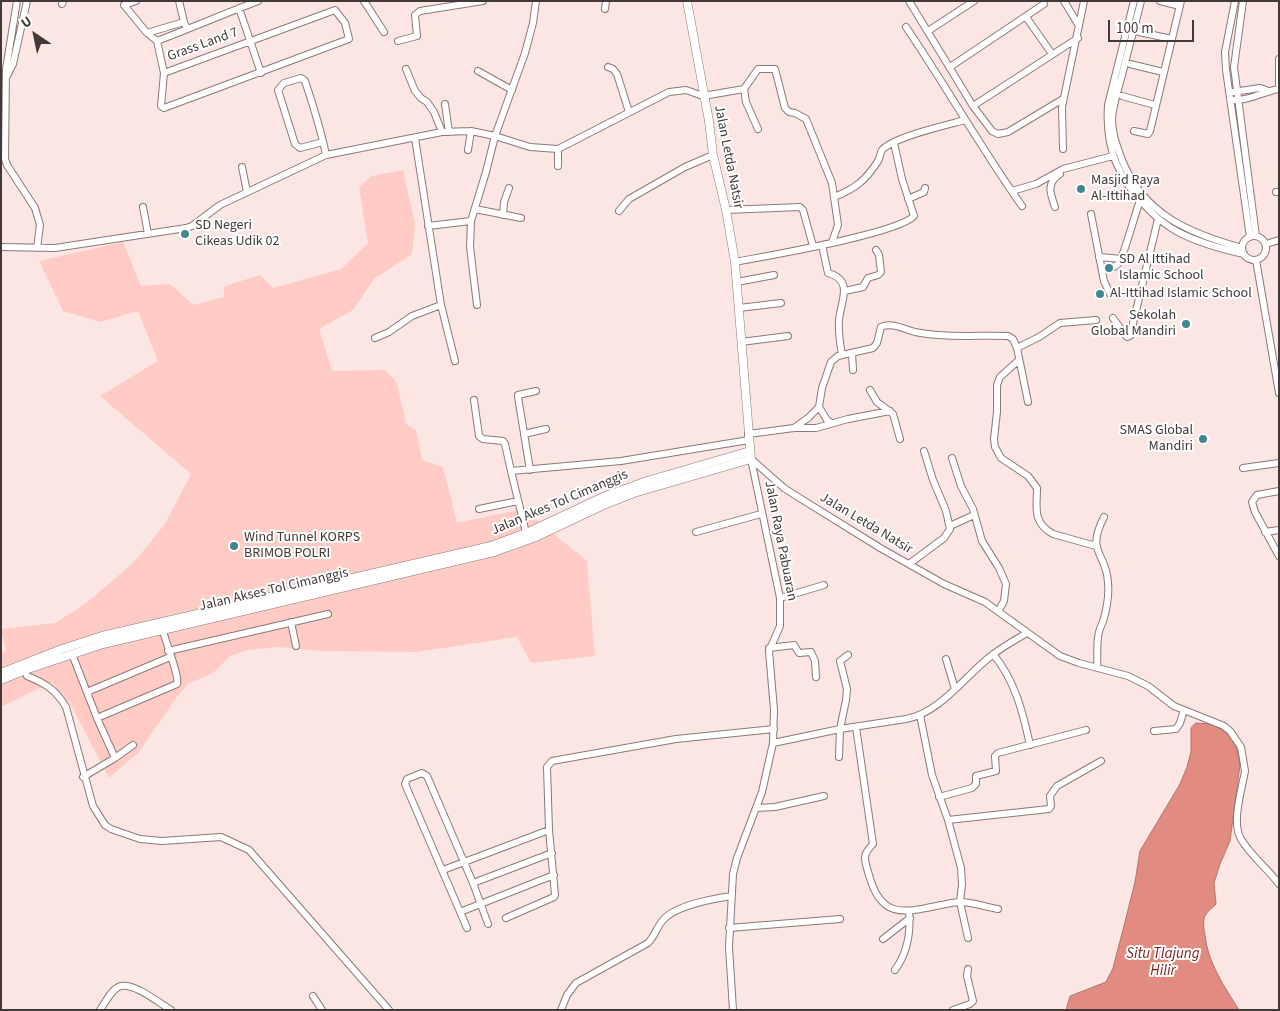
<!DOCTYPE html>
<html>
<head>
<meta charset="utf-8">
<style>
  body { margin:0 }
  #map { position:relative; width:1280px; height:1011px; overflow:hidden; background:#fce6e3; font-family:"Source Sans 3",sans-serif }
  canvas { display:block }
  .frame { position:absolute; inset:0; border:2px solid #423938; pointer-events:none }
  .north { position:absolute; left:10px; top:10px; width:50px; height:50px; -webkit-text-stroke:4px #fff; paint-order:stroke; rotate:326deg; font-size:14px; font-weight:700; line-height:20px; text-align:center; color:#423938 }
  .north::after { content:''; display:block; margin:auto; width:18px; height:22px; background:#423938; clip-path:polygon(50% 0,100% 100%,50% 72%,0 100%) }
  .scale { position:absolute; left:1108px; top:20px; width:86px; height:22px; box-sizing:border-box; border:2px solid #423938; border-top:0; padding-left:6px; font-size:15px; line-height:18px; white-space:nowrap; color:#423938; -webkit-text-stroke:4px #fff; paint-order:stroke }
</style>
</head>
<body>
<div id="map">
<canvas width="1280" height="1011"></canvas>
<div class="frame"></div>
<div class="north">U</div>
<div class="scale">100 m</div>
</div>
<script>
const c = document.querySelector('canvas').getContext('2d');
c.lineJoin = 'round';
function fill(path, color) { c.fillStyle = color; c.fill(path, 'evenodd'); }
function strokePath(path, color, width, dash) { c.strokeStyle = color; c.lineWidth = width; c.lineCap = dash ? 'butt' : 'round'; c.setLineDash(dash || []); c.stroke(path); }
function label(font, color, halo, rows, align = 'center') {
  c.font = font + ' "Source Sans 3",sans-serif'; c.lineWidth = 4; c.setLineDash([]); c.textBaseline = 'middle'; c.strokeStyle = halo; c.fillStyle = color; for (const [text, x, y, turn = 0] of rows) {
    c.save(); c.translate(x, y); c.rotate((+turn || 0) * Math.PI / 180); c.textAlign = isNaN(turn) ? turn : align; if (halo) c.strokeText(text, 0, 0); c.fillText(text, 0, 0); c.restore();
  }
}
const green = new Path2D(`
  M403,170L415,224L412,254L374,279L353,310L319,329L332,371L385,370L397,383L406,424L416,430L422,460L443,467L457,523L523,509L587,561L595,656L531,663L517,637L416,652L322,651L278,647L248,650L230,656L213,673L188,684L176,698L139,752L109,778L70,703L52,682L1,707V654L6,651L1,629L55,623L85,604L134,562L165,524L191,474L100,396L158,361L138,311L100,322L63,311L39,261L123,242L141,286L170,284L194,305L223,297L225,286L260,275L273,288L341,269L368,243L359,187L372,176Z`);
const water = new Path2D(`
  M1196,723L1210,724L1219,728L1231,737L1237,750L1240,765L1230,841L1220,864L1214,883L1216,904C1211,909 1206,912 1204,919C1203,924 1204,930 1205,935C1208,963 1224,986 1239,1010H1066L1070,996L1106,982L1113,968L1125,922L1135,882L1140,851L1180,784L1187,767L1191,752V728Z`);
const minor = new Path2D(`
  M17,1L6,69L5,159L7,165L35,208L40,225L37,248
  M136,1L124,5L147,33
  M179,1L184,22
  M364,1L384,32
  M909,1L973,106L992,131L998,134L1008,132L1063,99
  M1064,1L1079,26
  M1134,1L1108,105C1105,147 1118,179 1148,209C1157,218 1167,226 1178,232C1199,243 1221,249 1244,254
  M1141,1C1135,26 1128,50 1122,75C1118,90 1113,104 1112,119C1112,134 1117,146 1122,160C1144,215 1189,233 1242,248
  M1160,1L1180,6
  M1235,1L1225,52L1226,70L1250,237
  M1243,1L1234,67L1256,236
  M62,4L63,1
  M239,8L261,73
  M605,9L606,1
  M1026,17L1052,54
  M906,27C946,86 981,148 1022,206
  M187,29L184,22L147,33L157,41C191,28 224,14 258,1
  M928,31L974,1
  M1139,32L1172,39
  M157,41L164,73L161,106L164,108L349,39L345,23L335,10L164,73
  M398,41L417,36L415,15L420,11L483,1
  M1279,59V85
  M1130,64L1163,72
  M608,67L613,69L617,74L629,112
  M950,67L1044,4
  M406,69L415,91L421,98L427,102L434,112L442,132
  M478,71L512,90
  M7,76L13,64L27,1
  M744,89L746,102L758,129
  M1233,92L1260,88L1269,91
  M1122,96L1155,105
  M1234,100C1250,101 1264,91 1279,89
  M445,104L449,132
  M973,106L1078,38
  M1134,131L1148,134L1150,131L1181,1
  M323,142L300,148L295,144L278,90L284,83L301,78L305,81C313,105 321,130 326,155
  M558,149V166
  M1063,149L1062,107L1084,1
  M468,150L471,131
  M242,167L247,192
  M1012,191L1036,184L1063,169L1113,156
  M1276,192H1279
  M834,197C855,189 866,180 878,161C880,158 880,153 882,150C893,137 947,125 965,120
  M908,199L924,192L925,188
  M143,207L148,234
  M1055,207C1050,193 1046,183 1060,174
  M475,209L521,218
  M726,210L800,207L803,210L813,246
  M619,211L629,199L685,167L713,155
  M1091,214L1102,271C1107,269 1113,268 1117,265C1123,261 1136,209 1141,198
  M503,215L504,202L509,188
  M428,226L471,221
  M1242 248a12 12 0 1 1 24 0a12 12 0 1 1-24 0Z
  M1266,244L1279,240
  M822,245L828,273C854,280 841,301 839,320C838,332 840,343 842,355
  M1,247L55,248L186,228L192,226L220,205L326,155L442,132L471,131L495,136L530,147L558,149L669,92L686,90L703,96L744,89L758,69H775L785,108L789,112L795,113L806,119L832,183L838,225L832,242
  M1099,257L1122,259
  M1256,260L1279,393
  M735,262C766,256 897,234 914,216L902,179L894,143
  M1102,271L1104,281L1110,294
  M737,282L774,275
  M845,291L863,287L868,278L878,275L881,272L879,255L876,250
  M441,305L455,361
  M477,305L470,247L471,221L486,172L495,136L525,53L533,23L536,1
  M739,308L781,303
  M1113,318L1126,336L1127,337L1130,336L1158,219
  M375,338L389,332L412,316L441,305L415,138
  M741,342L788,336
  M1017,348L1039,337L1060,323L1096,320
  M852,353L853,370
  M1019,360L1000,377L997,385V412L994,439L995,447L1001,458L1028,476L1037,488C1037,508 1032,522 1053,534L1096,546
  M870,390L877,402L893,414L900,439
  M474,400L479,436L483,439L503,441L505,444L511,471
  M831,423L827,420L819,407L822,388L831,362L838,356L873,348L877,343L881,327C891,322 904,329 915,332C945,338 977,335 1008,336L1013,339L1017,348L1028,402
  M794,428L808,418L819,407
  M524,434L546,429
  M748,434L794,428H816L848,419L890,411
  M952,458L961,486L973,509L982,541L999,568L1006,584L1004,601L999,610
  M751,459L784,488L798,497L882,549L944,584L985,602L1060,656L1079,663L1128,676L1148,686L1174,706L1224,726L1230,731L1241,747L1245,771C1242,789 1231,823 1241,839C1250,855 1268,869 1279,884
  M1243,468L1279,463
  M530,470L518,397V395L536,391
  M1279,491L1257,495L1252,502L1255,512L1279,556
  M479,509L518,501
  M950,526L974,515
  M696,532L761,514
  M1265,532L1279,530
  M526,533L511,471L621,461L749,440
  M909,564L944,538L950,529L946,511L933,480L924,451
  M780,598L824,585
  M291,622L296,646
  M769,648L794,645L799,653L811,652L815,661L816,677
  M168,651L328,614
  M72,654L97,718L115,758
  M993,654C1015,680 1023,713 1030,745
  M946,659L955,689
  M1097,667C1098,656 1096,643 1099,632C1100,627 1103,623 1104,618C1107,607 1109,593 1108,583C1107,552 1085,554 1104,517
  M24,668L27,676C45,683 56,690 66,707L93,806L105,825L111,829L140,839L162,841L221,837L249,850L389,1010
  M87,692L170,657
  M920,715L932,775L948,820L961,868L962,884L960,902L968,938
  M97,718L177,684C180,677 164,638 162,627
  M856,727L873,844C862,855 864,859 869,875C881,919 903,913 941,905C947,904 954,902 960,902C972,902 986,907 998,909
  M1154,731L1176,729L1180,723L1184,710
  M773,743L840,729L906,719C940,713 965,676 991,656C1002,647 1015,640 1027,633
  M839,757L840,729L846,700L847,689L840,661L848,655
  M83,777L115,758L133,745
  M939,797L972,788L976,784V776L996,771L995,756L998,753L1086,730
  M756,808L775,807L824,796
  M948,820L1049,809L1051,806L1050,796L1057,786L1101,761
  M443,870L549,830
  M473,883L552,853
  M460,912L554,875
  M506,918L554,897L555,895L549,830L547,767L552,761L676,739L774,729
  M467,928L405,784L407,779L422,773L427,776L473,883L488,924
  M729,928L840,919
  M883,939L910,918
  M895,970C908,952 911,933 909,911
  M313,996L322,1010
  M100,1010C105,1003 112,988 121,986C135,983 159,1003 171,1010
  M561,1010L567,995L576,983L648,943C655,936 657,927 663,920C676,905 712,899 731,896
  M733,1010L729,947L733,874L737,858L762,792L773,743L774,710L769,651L780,626V598L751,459
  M953,1010L970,1004L973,1001L967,976L968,969`);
const major = new Path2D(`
  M1,673L62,649L102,636L491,546L526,533L603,497L647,481L750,451
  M1,680L25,670L103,644L494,552L536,537L606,504L634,493L751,459L735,262L726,210L713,155L709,121L687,1`);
const markers = [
  [1081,189,5,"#418791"],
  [185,234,5,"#418791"],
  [1109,268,5,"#418791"],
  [1100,294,5,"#418791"],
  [1186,324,5,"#418791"],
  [1203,439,5,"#418791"],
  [234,546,5,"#418791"]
];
const streetNames = [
  ["Grass Land 7",203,45,-20],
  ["Jalan Letda Natsir",728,157,79],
  ["Jalan Akes Tol Cimanggis",560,503,-23],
  ["Jalan Letda Natsir",866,524,31],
  ["Jalan Raya Pabuaran",780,541,79],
  ["Jalan Akses Tol Cimanggis",274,590,-13]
];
const poiNames = [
  ["Masjid Raya",1091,181],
  ["Al-Ittihad",1091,197],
  ["SD Negeri",195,226],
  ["Cikeas Udik 02",195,242],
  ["SD Al Ittihad",1119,260],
  ["Islamic School",1119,276],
  ["Al-Ittihad Islamic School",1110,294],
  ["Sekolah",1176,316,"right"],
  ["Global Mandiri",1176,332,"right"],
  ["SMAS Global",1193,431,"right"],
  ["Mandiri",1193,447,"right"],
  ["Wind Tunnel KORPS",244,538],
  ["BRIMOB POLRI",244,554]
];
const waterNames = [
  ["Situ Tlajung",1163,955],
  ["Hilir",1163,972]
];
fill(green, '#ffcbc4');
fill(water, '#e28b81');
strokePath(water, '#b2726b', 1);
strokePath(minor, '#8c7875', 8);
strokePath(major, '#8c7875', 9);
strokePath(minor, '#fff', 6);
strokePath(major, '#fff', 8);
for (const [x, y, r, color] of markers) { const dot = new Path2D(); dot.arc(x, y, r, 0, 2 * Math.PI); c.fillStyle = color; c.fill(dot); strokePath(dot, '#fff', 2); }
label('14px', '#423938', '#fff', streetNames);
label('14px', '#423938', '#fff', poiNames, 'left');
label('italic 15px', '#811a17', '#fff', waterNames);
</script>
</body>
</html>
